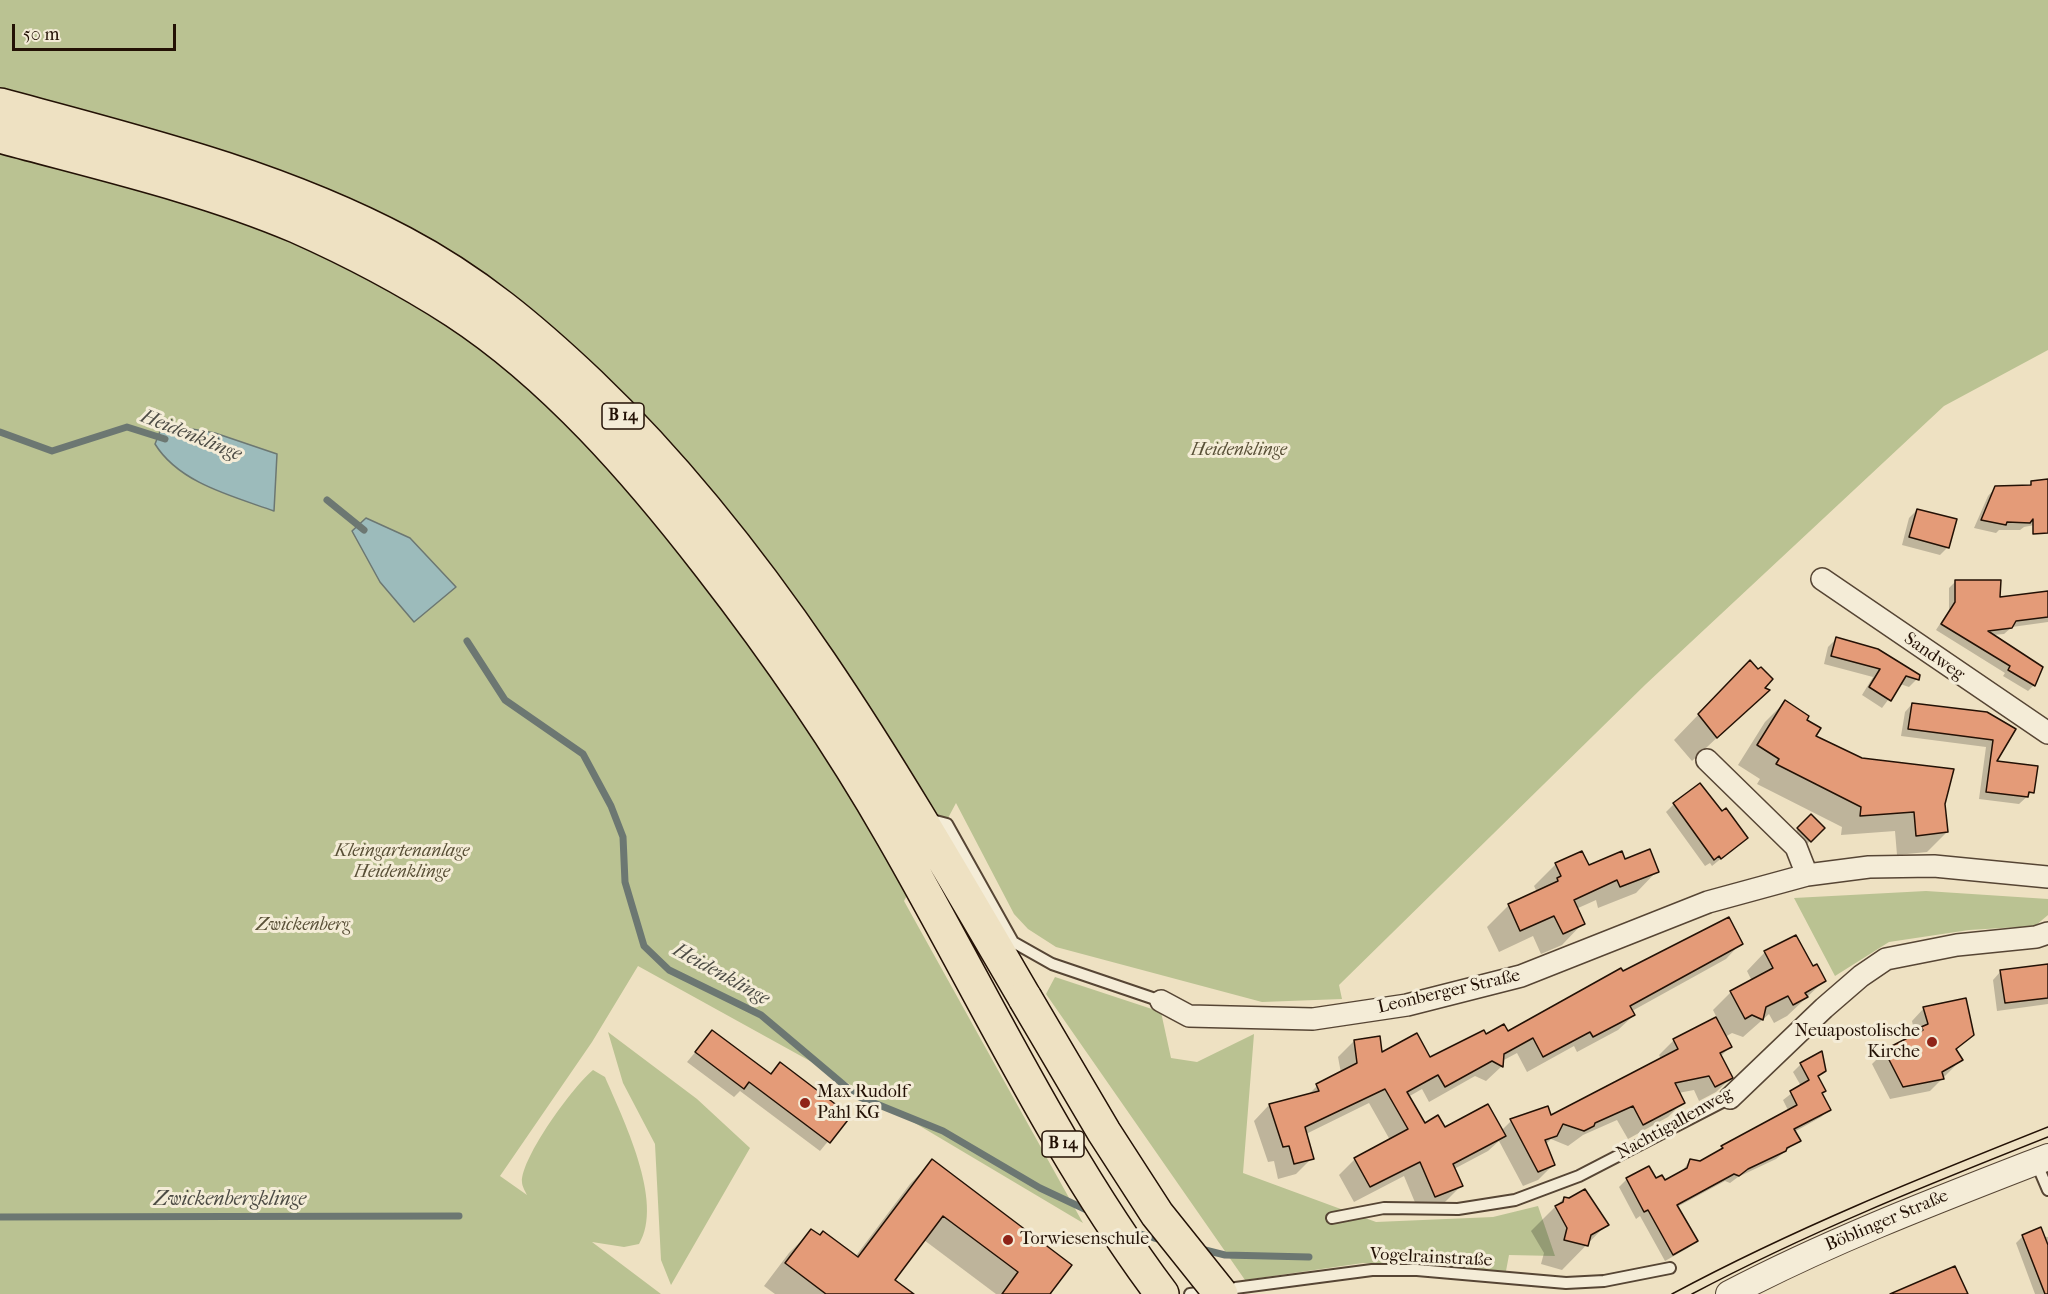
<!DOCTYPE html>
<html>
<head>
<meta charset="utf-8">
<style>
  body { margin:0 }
  #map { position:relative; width:2048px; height:1294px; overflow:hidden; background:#eee1c2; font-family:"IM FELL French Canon",serif }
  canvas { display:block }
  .scale { position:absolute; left:12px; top:24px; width:164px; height:27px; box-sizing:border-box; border:3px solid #231105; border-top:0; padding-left:8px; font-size:18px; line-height:21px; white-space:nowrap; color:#231105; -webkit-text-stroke:4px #f4ecd7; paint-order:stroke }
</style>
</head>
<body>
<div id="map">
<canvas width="2048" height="1294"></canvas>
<div class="scale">50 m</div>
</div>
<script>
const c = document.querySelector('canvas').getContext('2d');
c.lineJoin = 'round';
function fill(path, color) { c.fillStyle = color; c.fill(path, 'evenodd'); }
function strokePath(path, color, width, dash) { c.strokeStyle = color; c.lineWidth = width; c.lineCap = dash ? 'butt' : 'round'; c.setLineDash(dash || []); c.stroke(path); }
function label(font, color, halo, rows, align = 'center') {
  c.font = font + ' "IM FELL French Canon",serif'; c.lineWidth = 6; c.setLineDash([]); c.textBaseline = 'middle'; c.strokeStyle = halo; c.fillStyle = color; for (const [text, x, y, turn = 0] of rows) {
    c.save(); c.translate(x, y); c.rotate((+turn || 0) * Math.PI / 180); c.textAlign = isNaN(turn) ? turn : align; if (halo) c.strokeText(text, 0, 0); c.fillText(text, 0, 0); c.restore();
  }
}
const green = new Path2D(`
  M0,0H2048V350L1944,406L1646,684L1339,985L1342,999L1262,1002L1056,947L1028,929L1014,914L956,803L904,901L1083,1223L819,1066L638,966L592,1042L500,1176L527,1195C525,1191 522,1186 522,1182C521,1158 573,1086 593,1070L605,1077C622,1117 665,1202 639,1244L624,1247L592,1242L661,1294H0Z
  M1926,891L2048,899V915L2035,926L1969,930L1889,942L1835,976L1794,898Z
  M1055,977L1161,1012L1171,1058L1197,1062L1254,1034L1243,1173L1376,1222L1493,1217L1538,1206L1555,1256L1509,1255L1506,1271L1363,1263L1245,1280L1046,994Z
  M608,1032L697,1099L750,1148L671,1285L661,1260L655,1144L623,1083Z`);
const water = new Path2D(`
  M163,424L215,433L277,454L274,511C232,496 179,483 155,444Z
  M366,518L410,538L456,587L414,622L380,582L352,531Z`);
const shadow = new Path2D(`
  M2048,480V520L2045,523L2024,527L2020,530H1999L1996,533L1974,528L1988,496L1996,487L2028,486L2032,483Z
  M1917,510L1948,547L1940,555L1902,545L1909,518Z
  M1955,582L1999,599L2048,592V622L2012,627L2004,634L1992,635L2034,685L2028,691L2003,676L2005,673L1936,630L1949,610V588Z
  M1836,639L1917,679L1909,687L1900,684L1882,708L1862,695L1873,677L1824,664L1828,647Z
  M1725,687L1763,688L1767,691L1692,761L1674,740Z
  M1785,702L1805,720L1814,736L1944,803L1947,832L1927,852L1897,855L1895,831L1841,835L1842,827L1757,784L1760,779L1738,765L1765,722Z
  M1912,704L2014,730L1995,762L2032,792L2019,804L1979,799L1986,747L1901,736L1905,712Z
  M1674,804L1721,813L1746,838L1712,866L1710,863L1705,866L1666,812Z
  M1811,816L1823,828L1807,844L1795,832Z
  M1624,861L1657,871L1636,893L1598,908L1596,900L1576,909L1583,923L1562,945L1541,954L1533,936L1499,952L1487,927L1508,906L1537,892L1534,886L1556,864L1588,867Z
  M1741,943L1726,959L1632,1011L1634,1015L1618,1030L1577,1052L1574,1046L1527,1072L1517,1053L1502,1061V1066L1486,1081L1475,1076L1429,1102L1422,1089L1408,1097L1424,1125L1444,1129L1501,1131L1511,1121L1547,1108L1551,1117L1661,1059L1659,1055L1674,1040L1717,1018L1713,1010L1731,992L1752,981L1747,971L1765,952L1813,968L1824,981L1787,1016L1774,1023L1769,1014L1743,1037L1732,1033L1725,1037L1730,1047L1720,1057L1731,1078L1716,1092L1699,1101L1694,1090L1678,1093L1683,1102L1668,1117L1628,1139L1617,1120L1583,1135L1568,1146L1551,1139L1545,1145L1553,1165L1538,1180L1523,1186L1499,1141L1488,1151L1454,1169L1461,1186L1445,1202L1419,1212L1404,1176L1354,1202L1339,1175L1355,1159L1390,1140L1369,1103L1306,1134L1312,1158L1296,1174L1278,1179L1274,1161L1268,1162L1254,1121L1269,1105L1307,1096L1317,1086L1341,1073L1338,1057L1354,1041L1381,1054L1430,1059L1485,1036L1507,1033L1623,973Z
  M2048,966V1004L1997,1011L1993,980L2001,971Z
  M1924,1008L1972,1034L1955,1051L1961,1060L1930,1091L1890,1099L1872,1064L1885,1051L1915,1035L1912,1021Z
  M712,1032L769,1075L780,1064L849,1116L820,1151L740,1091L734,1097L687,1062Z
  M1821,1053L1825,1071L1817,1078L1821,1094L1829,1110L1821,1117L1794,1132L1799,1140L1776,1159L1738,1177L1730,1183L1725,1181L1677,1207L1696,1241L1688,1248L1665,1261L1640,1216L1636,1219L1619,1187L1627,1179L1664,1182L1681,1173L1690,1160L1700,1163L1789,1112L1783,1100L1801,1086L1793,1072L1801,1064Z
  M932,1161L1052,1294H996L924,1240L893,1280L912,1294H775L764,1286L789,1253L811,1231L855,1257L910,1184Z
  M1564,1198L1607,1224L1562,1270L1541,1264L1544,1253L1531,1231Z
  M2023,1236L2048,1237V1294H2035L2016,1243Z`);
const stream = new Path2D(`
  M0,432L52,451L127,427L165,439
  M327,500L364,530
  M467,641L505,700L583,754L611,806L623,837L625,882L644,946L669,970L761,1015L857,1096L943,1131L1040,1188L1091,1212
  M0,1217L459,1216
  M1134,1232L1164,1241
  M1201,1249L1225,1255L1309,1257`);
const building = new Path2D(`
  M2048,479V533L2033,534V519L2030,523L2007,522L2006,525L1981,520L1995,486L2031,485V481Z
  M1917,509L1957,519L1949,548L1909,537Z
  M1955,580H2001L2000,597L2048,591V617L2016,621L2012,628L1988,631L2043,667L2035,686L2008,670L2010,666L1941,624L1955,602Z
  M1836,637L1878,649L1920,675L1919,680L1906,676L1891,701L1869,687L1880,669L1831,656Z
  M1750,660L1758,669L1761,667L1773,679L1765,688L1770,690L1717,738L1698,714Z
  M1785,700L1809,716L1807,720L1821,728L1816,736L1862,758L1954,769L1945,804L1948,832L1916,836L1914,812L1860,816L1861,807L1776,764L1779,759L1757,745Z
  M1912,703L1987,712L2016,729L1997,761L2038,766L2034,793L2029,792L2028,797L1986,792L1993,740L1908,729Z
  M1700,783L1722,811L1726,808L1748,838L1721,859L1719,856L1714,860L1673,803Z
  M1811,814L1825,828L1811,842L1797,828Z
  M1650,849L1659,872L1620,887L1617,880L1574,900L1585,924L1563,934L1554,916L1520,931L1508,904L1558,881L1557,878L1561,876L1555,863L1582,851L1589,865L1622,851L1625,859Z
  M1729,917L1743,944L1630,1006L1635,1015L1593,1037L1590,1032L1543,1057L1533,1038L1504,1054L1503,1067L1492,1061L1445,1087L1438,1075L1407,1092L1425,1123L1438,1115L1445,1127L1488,1104L1506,1136L1453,1164L1463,1186L1435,1197L1420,1162L1370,1187L1354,1158L1408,1129L1385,1089L1305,1127L1314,1159L1294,1164L1289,1146L1283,1147L1269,1104L1319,1091L1316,1084L1357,1063L1354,1040L1380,1036L1382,1052L1417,1033L1430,1057L1484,1030L1486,1034L1504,1024L1508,1031L1621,968L1623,971Z
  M1796,935L1813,966L1817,964L1826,981L1805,993L1808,997L1793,1005L1788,996L1766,1007L1763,1020L1752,1015L1745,1019L1730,991L1773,968L1764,951Z
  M2048,964V998L2005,1003L2000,970Z
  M1966,998L1974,1035L1956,1049L1963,1060L1942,1072L1944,1079L1903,1087L1884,1050L1923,1030L1921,1027L1928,1024L1923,1007Z
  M1716,1017L1732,1047L1720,1053L1733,1078L1715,1087L1709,1076L1675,1083L1685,1103L1643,1125L1633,1106L1595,1123L1594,1126L1584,1131L1563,1124L1557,1136L1545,1140L1555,1165L1538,1172L1510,1119L1548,1106L1551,1115L1678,1049L1673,1039Z
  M712,1030L771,1074L780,1062L851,1116L830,1143L749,1082L744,1089L695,1052Z
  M1822,1051L1826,1071L1818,1076L1826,1091L1822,1093L1831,1110L1794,1129L1801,1141L1787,1148L1786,1151L1748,1169L1739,1176L1734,1174L1677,1205L1698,1241L1673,1255L1648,1210L1644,1212L1626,1178L1649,1166L1656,1178L1662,1175L1665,1180L1687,1168L1690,1159L1700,1161L1723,1148L1721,1146L1797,1105L1790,1091L1809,1080L1800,1063Z
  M932,1159L1072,1265L1050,1294H1002L1018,1272L943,1216L895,1280L914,1294H826L785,1263L811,1229L820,1235L823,1231L858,1257Z
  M1585,1189L1609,1225L1591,1235L1588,1246L1564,1240L1567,1228L1555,1206L1563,1202L1564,1197L1569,1198Z
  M2041,1227L2048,1245V1294H2045L2022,1235Z
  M1955,1266L1968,1294H1890Z`);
const service = new Path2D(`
  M928,819L947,824L1013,942L1052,964L1161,1001
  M2036,1162L2048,1190
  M1332,1218L1384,1208L1458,1209L1515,1200L1579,1176L1730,1098
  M1190,1294L1372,1270H1417L1566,1283L1604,1281L1670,1268`);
const minor = new Path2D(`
  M1822,579L2048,733
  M1707,760L1796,847L1807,875
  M1161,1001L1189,1016L1313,1019L1407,1005L1521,976L1708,902L1807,875L1869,867L1934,866L2048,877
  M1730,1098L1824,1008L1861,976L1886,959L1957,945L2036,937L2048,933`);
const tertiary = new Path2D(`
  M1729,1294C1832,1240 1940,1199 2048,1157`);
const trunk = new Path2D(`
  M0,105C137,142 277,176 403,243C475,281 532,329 590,384C772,558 899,782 1025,998
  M0,136C99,163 201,186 296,226C350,250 405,279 455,311C553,375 638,473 709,565C776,651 838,741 892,835C981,989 1055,1151 1162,1294`);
const tram = new Path2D(`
  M1672,1294C1793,1229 1920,1178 2048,1127
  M1692,1294C1807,1233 1927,1185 2048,1137`);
const trunkBridge = new Path2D(`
  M1025,998L1104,1132L1157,1214L1221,1294`);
const markers = [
  [1932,1042,6,"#8f2418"],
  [805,1103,6,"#8f2418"],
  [1008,1240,6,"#8f2418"]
];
const shields = [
  [623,416,42],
  [1063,1144,42]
];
const shieldNames = [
  ["B 14",623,416],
  ["B 14",1063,1144]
];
const parkNames = [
  ["Heidenklinge",1239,451],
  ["Kleingartenanlage",402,852],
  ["Heidenklinge",402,873],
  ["Zwickenberg",303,926]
];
const streetNames = [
  ["Sandweg",1934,657,35],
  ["Leonberger Straße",1449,992,-13],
  ["Nachtigallenweg",1675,1124,-29],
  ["Böblinger Straße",1887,1221,-23],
  ["Vogelrainstraße",1431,1258,3]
];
const poiNames = [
  ["Neuapostolische",1920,1032,"right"],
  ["Kirche",1920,1053,"right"],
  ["Max Rudolf",817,1093],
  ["Pahl KG",817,1114],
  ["Torwiesenschule",1020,1240]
];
const waterNames = [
  ["Heidenklinge",191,436,22],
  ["Heidenklinge",721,975,29],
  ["Zwickenbergklinge",230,1200]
];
fill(green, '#bac292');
fill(water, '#9cbbbb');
strokePath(water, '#6c7772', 1.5);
fill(shadow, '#0003');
strokePath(stream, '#6c7772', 7);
fill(building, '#e49b78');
strokePath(building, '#231105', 1.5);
strokePath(service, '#564534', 14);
strokePath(minor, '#564534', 24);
strokePath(tertiary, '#564534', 28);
strokePath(trunk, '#231105', 36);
strokePath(service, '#f4ecd7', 10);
strokePath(minor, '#f4ecd7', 21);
strokePath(tertiary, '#f4ecd7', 26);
strokePath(trunk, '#eee1c2', 33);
strokePath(tram, '#231105', 1.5);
strokePath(trunkBridge, '#231105', 36, []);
strokePath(trunkBridge, '#eee1c2', 33);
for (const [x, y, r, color] of markers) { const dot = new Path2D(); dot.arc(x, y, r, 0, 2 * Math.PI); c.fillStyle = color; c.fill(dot); strokePath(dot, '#f4ecd7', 2); }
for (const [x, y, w] of shields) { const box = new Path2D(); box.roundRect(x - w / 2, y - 13, w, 26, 4.5); c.fillStyle = '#f4ecd7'; c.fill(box); strokePath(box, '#231105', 1.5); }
label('bold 16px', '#231105', null, shieldNames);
label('italic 18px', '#584f36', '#f4ecd7', parkNames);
label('18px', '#231105', '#f4ecd7', streetNames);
label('18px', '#231105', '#f4ecd7', poiNames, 'left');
label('italic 20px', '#4d4c45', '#f4ecd7', waterNames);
</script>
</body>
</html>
